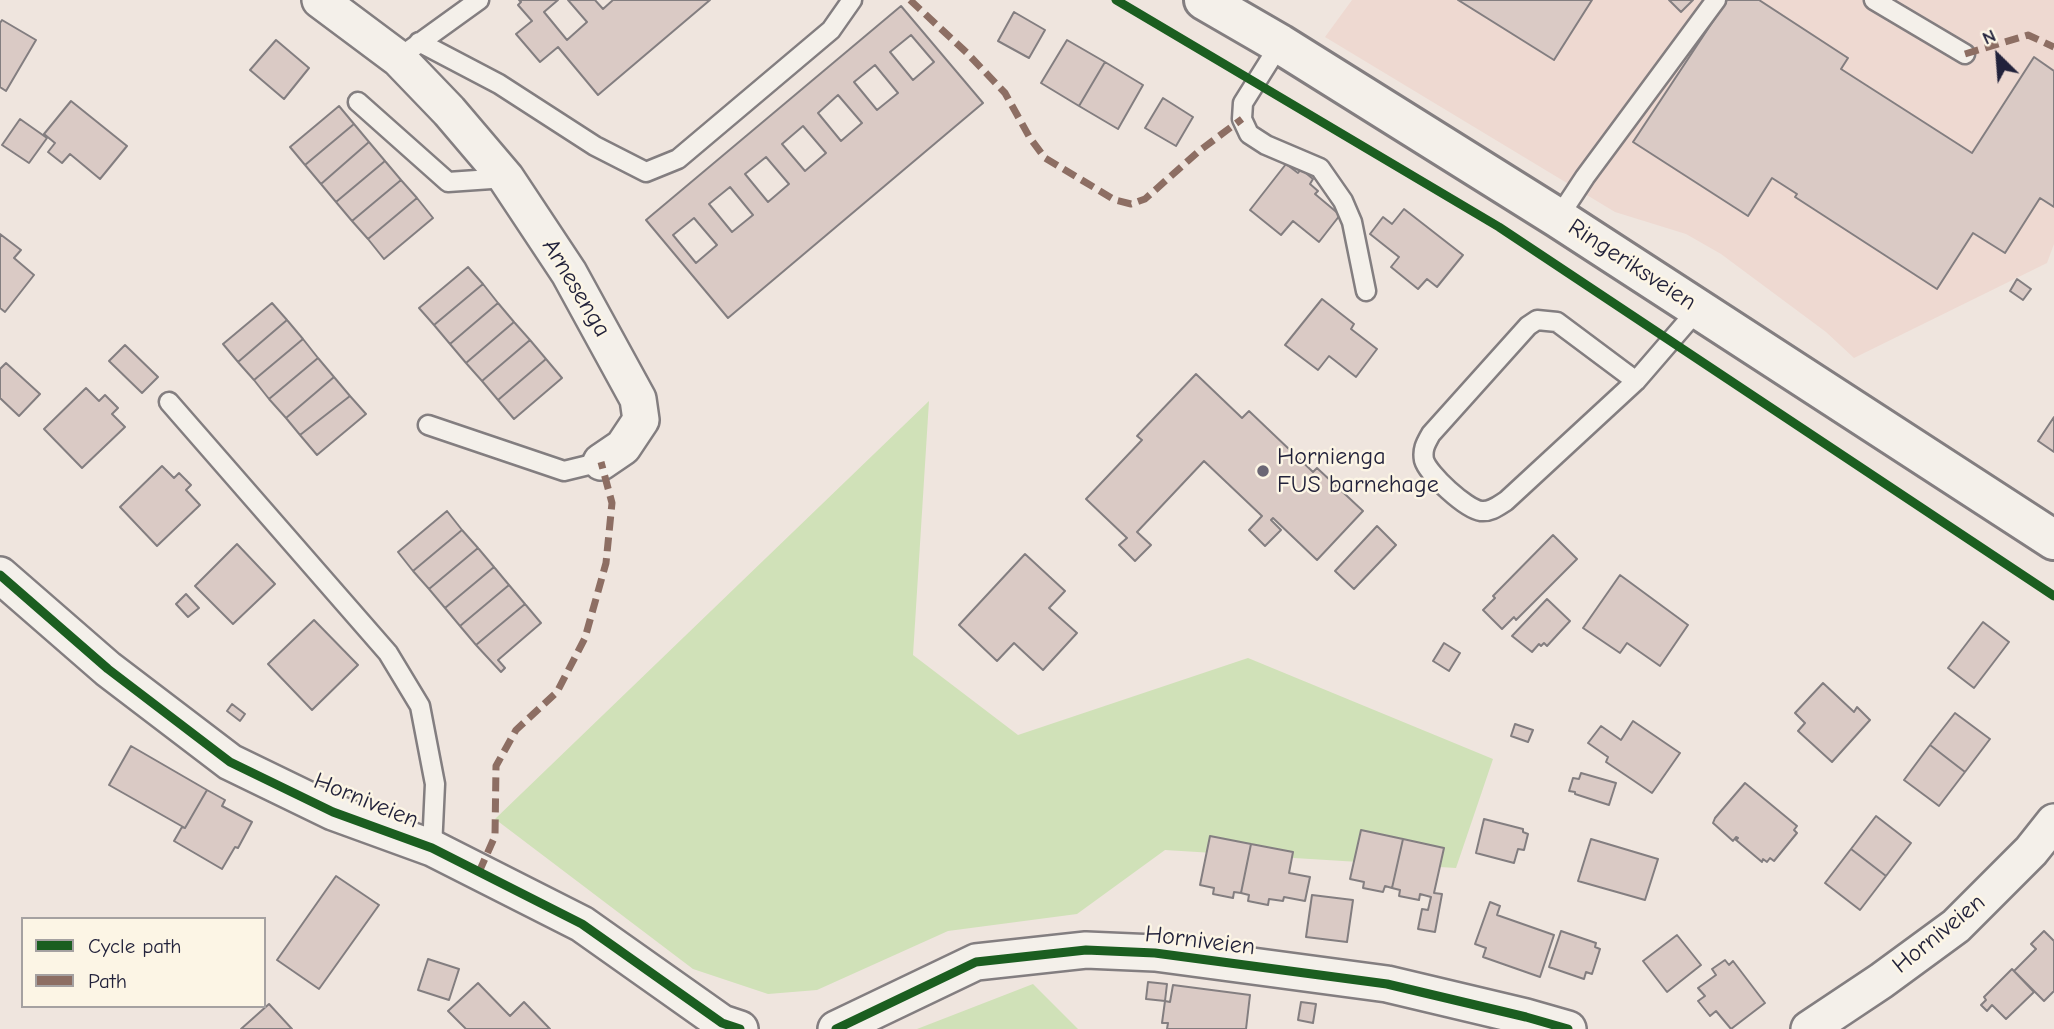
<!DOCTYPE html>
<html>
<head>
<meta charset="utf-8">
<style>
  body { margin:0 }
  #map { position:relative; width:2054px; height:1029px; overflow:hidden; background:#efe5de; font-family:"Comic Neue",sans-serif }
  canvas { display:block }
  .legend { position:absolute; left:21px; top:917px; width:245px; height:91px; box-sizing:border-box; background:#fcf5e5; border:2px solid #a5a1a1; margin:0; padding:9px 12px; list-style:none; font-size:21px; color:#22223b }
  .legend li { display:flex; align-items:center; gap:14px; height:35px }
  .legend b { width:35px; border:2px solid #a5a1a1 }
  .north { position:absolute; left:1963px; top:21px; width:70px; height:70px; -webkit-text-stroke:5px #fcf5e5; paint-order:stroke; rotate:335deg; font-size:19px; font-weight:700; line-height:28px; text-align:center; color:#22223b }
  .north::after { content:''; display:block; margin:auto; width:24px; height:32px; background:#22223b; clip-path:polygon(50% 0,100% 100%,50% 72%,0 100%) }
</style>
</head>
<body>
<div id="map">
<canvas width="2054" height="1029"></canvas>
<ul class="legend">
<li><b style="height:9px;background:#1b5e20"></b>Cycle path</li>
<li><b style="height:9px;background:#8d6e63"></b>Path</li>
</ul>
<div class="north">N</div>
</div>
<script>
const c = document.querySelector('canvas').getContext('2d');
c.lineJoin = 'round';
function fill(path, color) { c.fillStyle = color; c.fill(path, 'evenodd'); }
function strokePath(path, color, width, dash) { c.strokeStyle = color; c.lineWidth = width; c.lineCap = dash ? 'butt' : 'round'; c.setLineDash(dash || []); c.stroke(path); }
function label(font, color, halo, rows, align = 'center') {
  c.font = font + ' "Comic Neue",sans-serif'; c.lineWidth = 5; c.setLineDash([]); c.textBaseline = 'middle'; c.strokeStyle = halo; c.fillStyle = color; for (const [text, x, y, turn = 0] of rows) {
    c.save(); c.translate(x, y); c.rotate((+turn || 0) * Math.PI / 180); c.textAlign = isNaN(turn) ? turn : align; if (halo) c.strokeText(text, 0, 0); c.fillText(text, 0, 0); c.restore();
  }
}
const built = new Path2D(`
  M1352,0H2054V244L2047,263L1854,358L1826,332L1721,254L1686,234L1615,212L1325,37Z`);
const green = new Path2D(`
  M929,401L913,655L1018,735L1248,658L1493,759L1456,868L1165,850L1077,914L948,931L817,990L768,994L693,969L495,819Z
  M1033,984L1078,1029H917Z`);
const building = new Path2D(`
  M519,0H558L544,12L567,40L587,22L568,0H595L603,9L613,0H710L598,95L558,47L540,62L516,34L532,21L518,5L521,2Z
  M1458,0H1592L1554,60Z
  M1669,0H1693L1681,12Z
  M1727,0H1759L1848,58L1841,69L1972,153L2034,57L2054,71V207L2040,198L2005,253L1973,233L1937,289L1795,197L1797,194L1772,178L1748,216L1633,142Z
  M901,6L983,103L728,318L646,220ZM911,35L934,62L913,80L890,52ZM875,65L898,93L877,110L854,82ZM838,95L862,123L841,141L818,113ZM803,126L826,153L805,171L782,144ZM766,157L789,184L768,202L745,174ZM730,187L753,215L732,232L709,204ZM694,218L717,245L696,263L673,235Z
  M1014,12L1045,30L1029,58L998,41Z
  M2,20L36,40L6,91L0,87V23Z
  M276,40L309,68L284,99L250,70Z
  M1067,40L1105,62L1079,106L1041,83Z
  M1105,62L1143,85L1118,129L1079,106Z
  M1163,98L1193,117L1176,146L1145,128Z
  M71,101L127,146L100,179L70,154L62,163L48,152L55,143L44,134Z
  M339,106L354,124L305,165L290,147Z
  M20,119L47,138L29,163L2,145Z
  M354,124L369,142L321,184L305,165Z
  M369,142L385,161L336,202L321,184Z
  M385,161L401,180L352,221L336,202Z
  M1286,164L1298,173L1301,169L1313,179L1310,184L1318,191L1315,194L1340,215L1319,242L1293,221L1281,235L1250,210Z
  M401,180L417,198L368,239L352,221Z
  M417,198L433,218L384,259L368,239Z
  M1404,209L1463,255L1437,287L1427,279L1418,289L1391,267L1399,257L1370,234L1383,217L1392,224Z
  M0,234L21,250L14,258L34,275L5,312L0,308Z
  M468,267L483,284L434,325L419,308Z
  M2017,279L2031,289L2023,300L2010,291Z
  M483,284L498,303L450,344L434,325Z
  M1322,299L1354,324L1351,329L1377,349L1356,377L1329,356L1318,370L1285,345Z
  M272,303L287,320L238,362L223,344Z
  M498,303L514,322L466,363L450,344Z
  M287,320L303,339L254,380L238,362Z
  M514,322L530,340L482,381L466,363Z
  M303,339L318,358L269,399L254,380Z
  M530,340L546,359L498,400L482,381Z
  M125,345L158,377L142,393L109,361Z
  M318,358L334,377L286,418L269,399Z
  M546,359L562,378L514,419L498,400Z
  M6,363L40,394L19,416L0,398V369Z
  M1196,374L1242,418L1249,411L1313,472L1317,468L1363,511L1317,560L1273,518L1271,520L1281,530L1265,546L1249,530L1262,516L1204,461L1137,532L1151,545L1135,561L1119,545L1127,538L1086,499L1142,440L1137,436Z
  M334,377L350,396L300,435L286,418Z
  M86,388L99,401L105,395L118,408L112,414L125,427L82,468L44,429Z
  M350,396L366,414L317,455L300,435Z
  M2054,417V452L2038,441Z
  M162,466L174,478L179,473L191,485L186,490L200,505L157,546L120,507Z
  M447,511L462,530L413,571L398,552Z
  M1377,526L1396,545L1354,589L1335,571Z
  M462,530L478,548L429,589L413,571Z
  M1553,535L1577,559L1516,620L1514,617L1502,629L1483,610L1495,598L1493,596Z
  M237,544L275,584L233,624L195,586Z
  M478,548L494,567L445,608L429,589Z
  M1025,554L1065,591L1049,608L1077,633L1043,670L1014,643L997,661L959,625Z
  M494,567L509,585L460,626L445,608Z
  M1620,575L1688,625L1660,666L1627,643L1620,653L1583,628Z
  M509,585L525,604L476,645L460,626Z
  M186,594L199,608L188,617L176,604Z
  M1547,599L1570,621L1547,646L1544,643L1541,646L1539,644L1532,652L1512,636Z
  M525,604L541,623L498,660L505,668L501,672L476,645Z
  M314,620L358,665L312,710L268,664Z
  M1983,622L2009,642L1974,688L1948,668Z
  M1444,643L1460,653L1449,671L1433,661Z
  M1823,683L1854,712L1857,707L1870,720L1832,762L1798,731L1805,723L1795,713Z
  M232,704L245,714L240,721L227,711Z
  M1955,713L1990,739L1965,772L1930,745Z
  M1633,721L1680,753L1652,793L1606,762L1608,757L1588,743L1601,726L1621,740Z
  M1515,724L1533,730L1528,742L1511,736Z
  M1930,745L1965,772L1939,806L1904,780Z
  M131,746L207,790L185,828L109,785Z
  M1581,773L1616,783L1609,805L1575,794V792L1569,791L1573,778L1579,779Z
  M1745,783L1797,826L1794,830L1797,833L1774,861L1770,858L1767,862L1763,859L1762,862L1736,840L1738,838L1736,837L1733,841L1713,823L1715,818Z
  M207,790L225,800L222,806L252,822L238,848L235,847L222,869L174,841L182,827L185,828Z
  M1876,816L1911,843L1886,876L1851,849Z
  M1484,819L1523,829V832L1528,834L1524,850L1518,849L1514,863L1476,853Z
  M1361,830L1403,839L1392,888L1385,886L1383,892L1363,888L1364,882L1350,879Z
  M1210,836L1251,844L1241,893L1234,892L1233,898L1213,894L1214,888L1200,885Z
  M1403,839L1444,848L1434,893L1442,894L1435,932L1418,929L1422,909L1428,910L1431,897L1420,894L1419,900L1399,896L1400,890L1392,888Z
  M1591,839L1658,859L1645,900L1578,881Z
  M1251,844L1293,852L1289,873L1310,877L1305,901L1284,897L1283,901L1269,899L1268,905L1248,901L1249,895L1241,893Z
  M1851,849L1886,876L1860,910L1825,883Z
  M336,876L379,905L319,989L277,960Z
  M1312,895L1353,900L1347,942L1306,937Z
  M1490,902L1500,906L1497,915L1554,935L1540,977L1483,957L1486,948L1475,944Z
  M1561,931L1596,943L1595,947L1600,949L1592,974L1586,972L1584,979L1549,967Z
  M2044,931L2054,941V991L2044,1001L2014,971L2036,949L2031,944Z
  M1677,935L1701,965L1667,992L1643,961Z
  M428,959L459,969L449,1000L418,990Z
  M1725,960L1729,965L1733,961L1765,1003L1731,1029L1716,1011L1710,1016L1698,1001L1705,996L1698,988L1716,975L1712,969Z
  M2012,969L2034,992L2006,1019L1992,1005L1987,1011L1981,1005L1986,1000L1984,997Z
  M1148,982L1167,984L1165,1001L1146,999Z
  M478,983L510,1016L524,1002L550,1029H466L448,1011Z
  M1173,985L1250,995L1246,1029H1167L1168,1023H1162L1165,1001L1170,1002Z
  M1301,1002L1316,1004L1313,1023L1298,1020Z
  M269,1004L292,1029H241Z`);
const service = new Path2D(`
  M1874,0L1965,54
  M419,42L499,84L595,146L646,172L678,159L831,30L852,0
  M1280,44L1243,103L1242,119L1249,134L1266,145L1320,168L1343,201L1352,222L1366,291
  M411,49L479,0
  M358,102L448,182L506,178
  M1558,218L1585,177L1716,0
  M1636,381L1557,322L1537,320L1528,326L1431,434C1426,443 1422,449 1424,460C1428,474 1466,509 1481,511C1491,512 1498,506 1506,501L1636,381L1699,308
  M169,402L388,653L420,706L435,784L432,848
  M428,425L564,471L601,462`);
const minor = new Path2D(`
  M320,0L399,59L449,111L506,178L569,273L638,399L641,420L623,447L601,462
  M0,575L108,669L230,762L333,812L432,848L582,924L722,1023L740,1029
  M836,1029L976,962L1086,950L1155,953L1387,984L1526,1017L1568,1029
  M1809,1029L1881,981L1956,926L2031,851L2054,822`);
const primary = new Path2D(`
  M1204,0L1280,44L1558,218L2054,540`);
const quiet = new Path2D(`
  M910,0L967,53L1005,93L1030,138L1045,158L1115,200L1131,204L1145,199L1199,151L1242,119
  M1965,54L2028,35L2054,47
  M479,872L495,836L496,766L516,730L557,692L585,638L606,563L612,503L601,462`);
const cycleway = new Path2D(`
  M1116,0L1499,227L2054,596
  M0,575L108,669L230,762L333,812L432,848L582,924L722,1023L740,1029
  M836,1029L976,962L1086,950L1155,953L1387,984L1526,1017L1568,1029`);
const markers = [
  [1263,471,7,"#6a6674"]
];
const streetNames = [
  ["Ringeriksveien",1632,265,33],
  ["Arnesenga",576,288,59],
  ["Horniveien",366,801,22],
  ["Horniveien",1939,934,-39],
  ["Horniveien",1200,941,7]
];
const poiNames = [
  ["Hornienga",1277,457],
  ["FUS barnehage",1277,485]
];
fill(built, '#eed9d1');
fill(green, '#d0e1b8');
fill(building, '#dacac5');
strokePath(building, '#837e80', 2);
strokePath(service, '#837e80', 23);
strokePath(minor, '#837e80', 40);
strokePath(primary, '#837e80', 44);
strokePath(service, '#f4f0ea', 18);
strokePath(minor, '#f4f0ea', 35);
strokePath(primary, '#f4f0ea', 38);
strokePath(quiet, '#8d6e63', 7, [14, 7]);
strokePath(cycleway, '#1b5e20', 9);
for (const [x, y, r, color] of markers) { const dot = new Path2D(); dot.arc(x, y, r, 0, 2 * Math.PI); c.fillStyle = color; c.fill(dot); strokePath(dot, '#fcf5e5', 2.5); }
label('24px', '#22223b', '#fcf5e5', streetNames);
label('24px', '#22223b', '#fcf5e5', poiNames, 'left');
</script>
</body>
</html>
